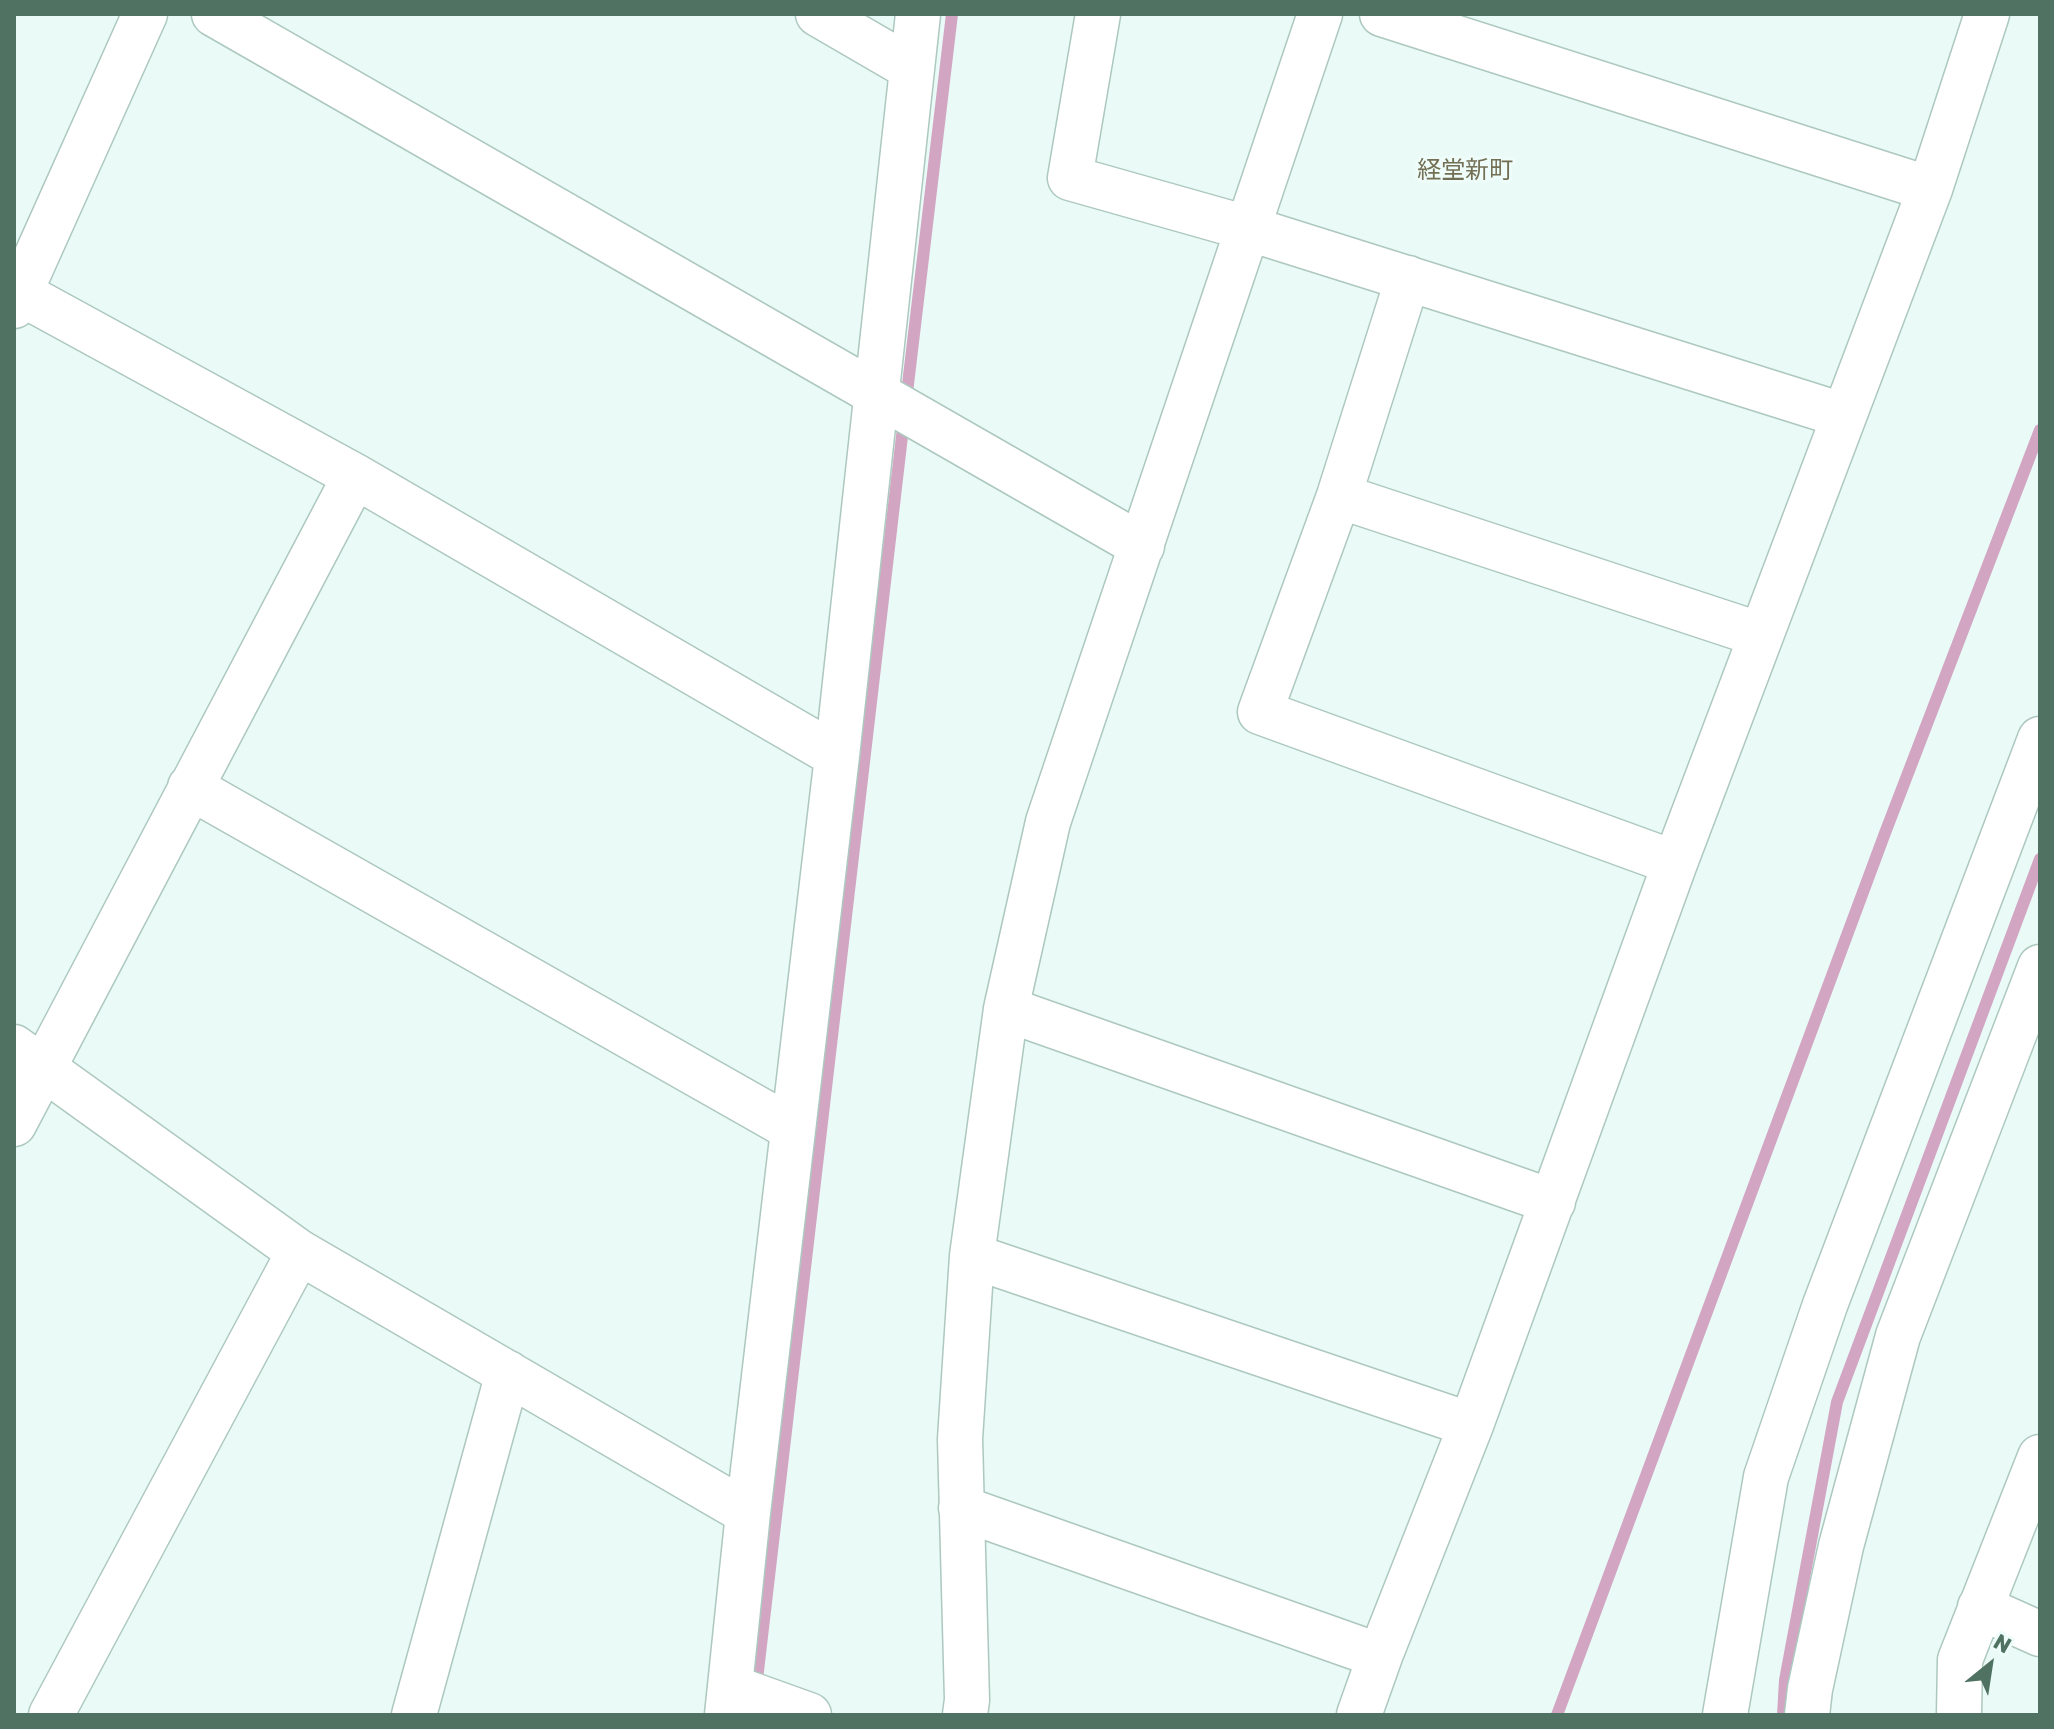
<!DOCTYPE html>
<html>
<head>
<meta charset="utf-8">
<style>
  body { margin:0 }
  #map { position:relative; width:2054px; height:1729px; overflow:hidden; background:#e9faf7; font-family:Rubik,sans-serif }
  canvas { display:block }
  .frame { position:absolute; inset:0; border:16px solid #4f7262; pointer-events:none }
  .north { position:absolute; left:1950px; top:1625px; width:80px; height:80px; -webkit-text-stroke:6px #effdfa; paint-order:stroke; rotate:30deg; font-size:22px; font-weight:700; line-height:32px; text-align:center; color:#4f7262 }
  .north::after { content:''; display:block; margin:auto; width:28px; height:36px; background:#4f7262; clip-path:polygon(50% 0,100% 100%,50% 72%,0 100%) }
</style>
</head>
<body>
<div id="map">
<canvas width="2054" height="1729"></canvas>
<div class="frame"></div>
<div class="north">N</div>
</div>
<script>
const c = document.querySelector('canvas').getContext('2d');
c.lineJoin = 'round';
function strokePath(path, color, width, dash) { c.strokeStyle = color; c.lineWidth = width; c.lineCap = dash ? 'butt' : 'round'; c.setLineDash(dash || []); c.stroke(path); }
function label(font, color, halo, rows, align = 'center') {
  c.font = font + ' Rubik,"Noto Sans JP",sans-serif'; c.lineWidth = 6; c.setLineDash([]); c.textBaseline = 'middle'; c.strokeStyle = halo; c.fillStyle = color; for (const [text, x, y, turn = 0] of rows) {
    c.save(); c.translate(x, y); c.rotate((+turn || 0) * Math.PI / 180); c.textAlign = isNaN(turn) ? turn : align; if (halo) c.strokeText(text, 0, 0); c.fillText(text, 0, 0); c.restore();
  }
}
const stream = new Path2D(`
  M906,401L952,14
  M756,1688L904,419
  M1557,1715L1885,833L2040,430
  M1783,1715L1785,1680L1837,1402L2040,859`);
const minor = new Path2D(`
  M214,14L1142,546
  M818,14L911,68
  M1098,14L1070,178L1247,228L1842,415
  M1382,14L1930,189
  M1408,278L1339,496L1260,712L1675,863
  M20,293L355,476L837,756
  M14,306L145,14
  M1339,496L1761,635
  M190,787L793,1129
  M1006,1009L1553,1202
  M14,1047L299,1252L748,1513
  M14,1124L355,476
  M972,1256L1471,1425
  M961,1508L1380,1656
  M1980,1607L2040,1634
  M731,1687L809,1715
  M51,1715L299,1252
  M414,1715L508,1373
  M727,1715L748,1513L837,756L918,14
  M965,1715L967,1700L960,1439L972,1256L1006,1009L1048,822L1320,14
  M1359,1715L1380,1656L1471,1425L1675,863L1930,189L1987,14
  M1725,1715L1766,1477L1825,1305L2040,739
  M1807,1715L1810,1689L1841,1546L1898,1336L2040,967
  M1959,1715L1960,1660L2040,1457`);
const neighbourhoodNames = [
  ["経堂新町",1465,171]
];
strokePath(stream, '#d2a6c3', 12);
strokePath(minor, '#adc8be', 47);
strokePath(minor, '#fff', 44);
label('24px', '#736f55', '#effdfa', neighbourhoodNames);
</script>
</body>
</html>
